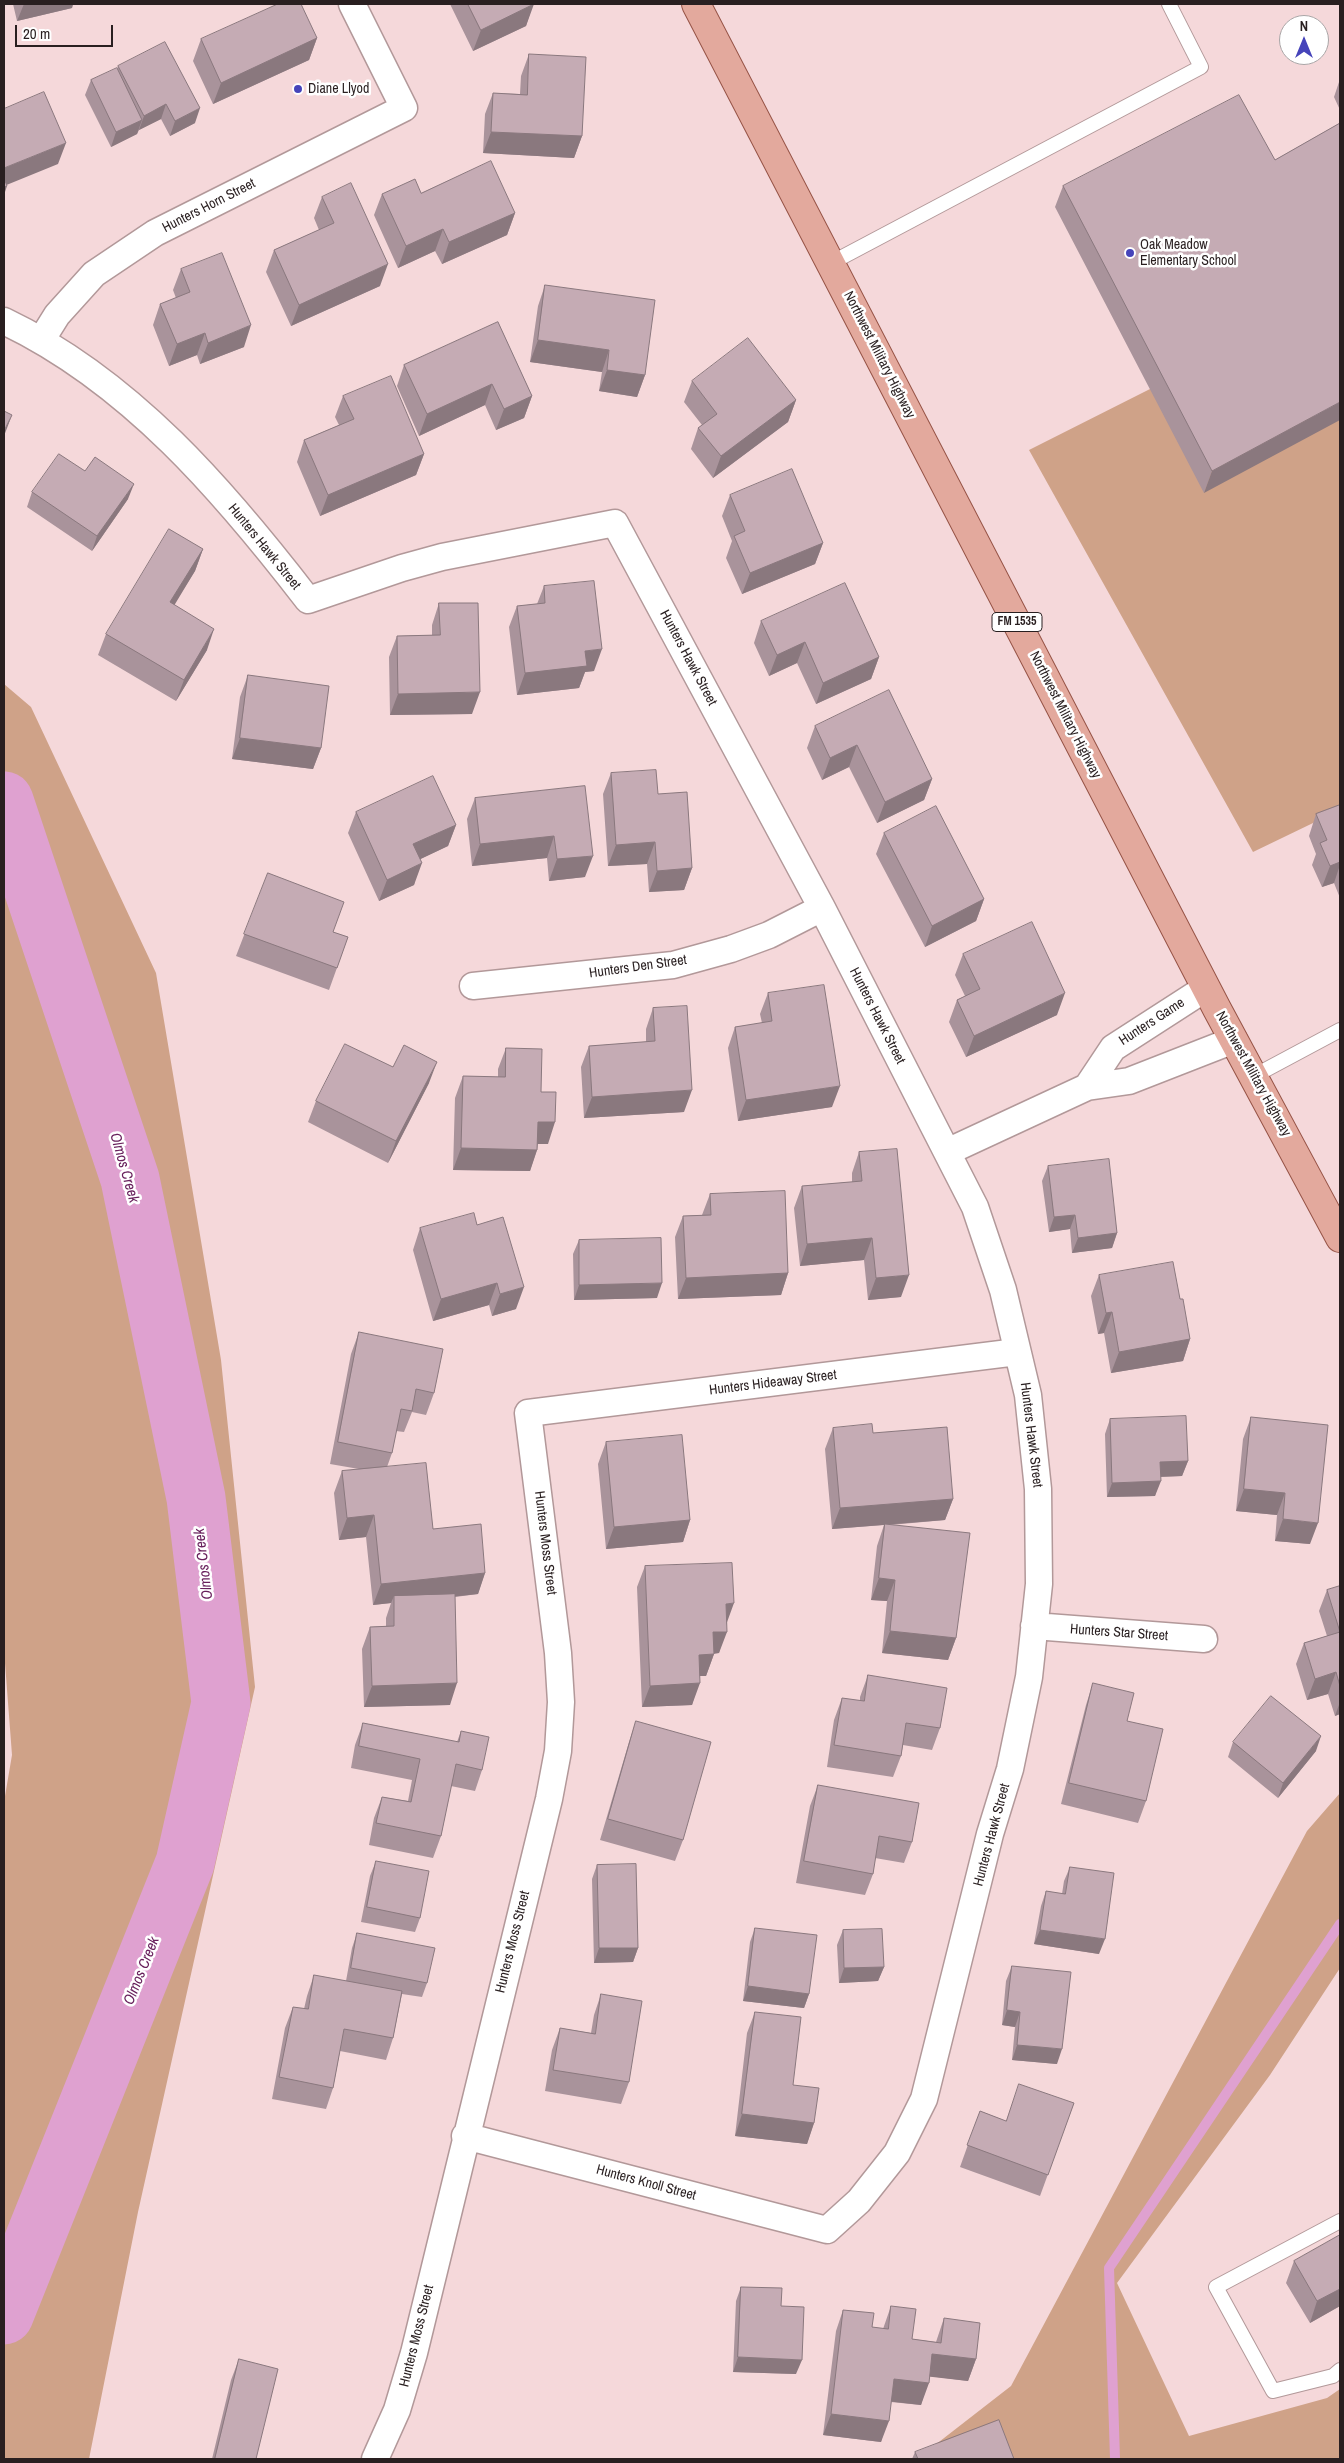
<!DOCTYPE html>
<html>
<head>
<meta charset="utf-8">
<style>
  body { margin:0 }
  #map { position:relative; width:1344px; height:2463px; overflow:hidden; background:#f5d8da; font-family:"Archivo Narrow",sans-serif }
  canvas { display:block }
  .frame { position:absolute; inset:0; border:5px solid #291f20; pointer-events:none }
  .north { position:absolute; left:1279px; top:15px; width:50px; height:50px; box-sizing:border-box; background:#fff; border:1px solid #a9a5a6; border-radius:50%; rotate:0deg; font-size:14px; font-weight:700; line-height:20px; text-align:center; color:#291f20 }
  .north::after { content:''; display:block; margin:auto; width:18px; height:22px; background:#4644ba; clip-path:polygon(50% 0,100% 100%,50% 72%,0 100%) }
  .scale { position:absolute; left:15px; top:25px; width:98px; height:22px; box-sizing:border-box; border:2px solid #291f20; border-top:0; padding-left:6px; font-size:15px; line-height:18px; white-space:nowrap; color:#291f20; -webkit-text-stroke:4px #fff; paint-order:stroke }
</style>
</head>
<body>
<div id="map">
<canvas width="1344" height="2463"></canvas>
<div class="frame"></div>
<div class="north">N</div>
<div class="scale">20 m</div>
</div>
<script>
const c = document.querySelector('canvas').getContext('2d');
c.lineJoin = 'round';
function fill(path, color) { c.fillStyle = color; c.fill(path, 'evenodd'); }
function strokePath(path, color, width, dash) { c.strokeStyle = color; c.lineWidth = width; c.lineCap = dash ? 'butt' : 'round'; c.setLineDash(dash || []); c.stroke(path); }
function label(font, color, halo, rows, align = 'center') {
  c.font = font + ' "Archivo Narrow",sans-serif'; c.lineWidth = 5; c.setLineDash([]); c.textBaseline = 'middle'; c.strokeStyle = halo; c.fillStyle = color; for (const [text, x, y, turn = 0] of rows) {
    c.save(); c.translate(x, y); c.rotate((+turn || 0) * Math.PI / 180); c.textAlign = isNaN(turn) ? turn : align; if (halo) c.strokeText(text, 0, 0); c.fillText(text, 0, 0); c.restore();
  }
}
const green = new Path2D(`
  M1150,389L1340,420V810L1253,852L1029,450Z
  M4,684L31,707L156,973L221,1360L255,1687L138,2212L89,2459H4V1802L12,1755L4,1650Z
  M1340,1793V1968L1270,2075L1117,2283L1189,2436L1327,2398L1340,2389V2459H917L1011,2386L1307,1831Z`);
const stream = new Path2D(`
  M1115,2459L1109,2268L1340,1924`);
const river = new Path2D(`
  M4,801L130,1179L196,1498L221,1703L185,1863L4,2315`);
const lane = new Path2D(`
  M831,263L1201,67L1169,4
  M1254,1076L1340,1030
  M1340,2221L1216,2287L1273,2391L1333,2376L1340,2370`);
const street = new Path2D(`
  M4,321C130,381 224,491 308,600L402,568L442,557L615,523L822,908L975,1207L1003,1290L1028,1395L1038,1489L1039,1584L1029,1677L1010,1769L990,1834L924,2099L897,2153L859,2201L827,2230L465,2136
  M42,339L57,315L94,274L155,233L404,108L352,4
  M473,986L673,965L731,949L769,935L822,908
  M1087,1087L1113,1048L1206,988
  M947,1152L1087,1087L1129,1081L1234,1040
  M1034,1626L1204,1639
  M375,2459L397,2410L414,2353L549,1799L558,1751L561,1702L558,1653L528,1413L1017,1352`);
const primary = new Path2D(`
  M696,4L1217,1009L1340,1238`);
const wall = new Path2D(`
  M13,4H73L72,8L17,21Z
  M450,4H533L526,26L473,51Z
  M317,38L309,60L213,104L193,61L201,39Z
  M529,54L582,136L574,158L483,153L485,114L493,93L520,94L521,76Z
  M118,66L195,123L170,136L161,119L139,130L137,134L111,147L85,95L91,80L117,69Z
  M1340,79V110L1334,97Z
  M1340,123L1204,493L1055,207L1063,186L1275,160Z
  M421,193L515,213L507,235L442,264L435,251L398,268L374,215L382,194Z
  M322,197L380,286L291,326L266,272L274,250L319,230L314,218Z
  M181,269L244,347L200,364L197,355L169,366L153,325L160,304L176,298L173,290Z
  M545,285L645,375L637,397L599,391L602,372L530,362L538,306Z
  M498,322L532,396L524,418L496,430L485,405L419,436L397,386L404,365Z
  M692,381L796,400L788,422L713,478L691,449L698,428L702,425L684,402Z
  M343,396L424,454L416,475L320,516L297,462L304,440L339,425L335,417Z
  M85,471L128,499L92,551L27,507L32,492Z
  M730,495L823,543L815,564L742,594L726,558L732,541L722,516Z
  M203,549L195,571L174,604L207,650L176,701L98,655L106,634Z
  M544,586L594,671L585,672L579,688L517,695L509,627L517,606L537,604Z
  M439,603L472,714L390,715L389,657L397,636L432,635V625Z
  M761,621L879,657L871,679L816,704L797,663L769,676L754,643Z
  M248,675L321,748L313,769L232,759L240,697Z
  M815,726L932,779L924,800L877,823L849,767L822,780L807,748Z
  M611,773L658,794L692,868L684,890L649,892L647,864L608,866L603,794Z
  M585,786V877L549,881L547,858L472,866L467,819L475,798Z
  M1340,805V898L1334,883L1322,887L1312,865L1316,854L1309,836L1316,814Z
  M356,812L456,825L448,846L420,859L414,885L379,901L348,833Z
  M884,833L984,899L976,921L925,947L876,854Z
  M268,873L333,932L348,937L329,990L236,956Z
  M963,954L1057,1015L966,1057L949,1022L957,1000L965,996L955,975Z
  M768,993L832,1107L738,1121L728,1048L735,1027L762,1023L760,1014Z
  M653,1008L684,1112L584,1118L581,1067L589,1046L646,1042V1029Z
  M506,1048L541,1092L548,1144H538L537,1150L530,1171L453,1170L455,1098L463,1076L498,1077V1069Z
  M393,1067L429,1083L388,1163L308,1122L316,1101Z
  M859,1152L901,1297L868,1300L864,1260L800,1266L794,1208L802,1186L852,1182V1173Z
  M1048,1166L1117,1233L1112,1248L1072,1253L1070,1229L1049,1232L1042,1181Z
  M710,1194L788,1273L781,1295L678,1299L675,1237L683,1216L702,1215Z
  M477,1225L516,1309L492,1316L489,1305L433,1321L413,1250L420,1228Z
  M579,1240L657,1298L574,1300L573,1254Z
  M1099,1275L1190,1339L1183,1361L1111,1373L1104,1333L1098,1334L1091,1296Z
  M359,1332L434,1393L426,1415L412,1412L404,1432L396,1431L392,1453L387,1467L433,1529L485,1573L478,1594L455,1597L450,1705L364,1707L362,1649L370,1627L386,1626V1618L391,1603L373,1605L366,1537L339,1540L334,1493L342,1471L359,1469L330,1464L351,1354Z
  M1251,1417L1310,1544L1275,1541L1277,1515L1236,1511L1243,1439Z
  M1110,1419L1188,1461L1182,1476L1160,1477L1155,1496L1107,1497L1105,1434Z
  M833,1428L873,1433L953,1499L945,1520L890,1525L956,1638L948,1660L882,1653L887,1601L871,1600L877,1546L884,1525L832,1529L825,1449Z
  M606,1442L690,1520L683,1542L606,1549L598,1464Z
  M645,1566L727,1622L719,1653L714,1654L706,1676H700L692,1705L642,1707L637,1587Z
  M1340,1586V1714L1335,1716L1328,1694L1307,1700L1296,1664L1304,1643L1327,1636L1319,1611L1327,1590Z
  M868,1675L940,1728L932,1750L903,1745L901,1756L893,1777L827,1767L834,1720L842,1698L860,1701V1697Z
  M1093,1683L1127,1721L1146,1801L1138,1823L1061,1804L1086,1705Z
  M636,1721L683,1840L675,1861L600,1840L629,1742Z
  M363,1723L457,1742L461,1731L482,1770L475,1791L451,1786L441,1836L433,1858L369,1845L374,1818L382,1797L408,1801L412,1780L351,1768L355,1745Z
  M1233,1742L1316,1751L1278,1798L1228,1757Z
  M818,1785L912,1842L904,1863L875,1858L873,1874L865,1895L796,1883L810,1806Z
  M376,1861L420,1918L415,1932L361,1922L370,1876Z
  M597,1865L638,1948L633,1962L594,1963L592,1879Z
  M1070,1867L1099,1954L1034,1944L1041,1906L1046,1891L1062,1894L1064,1881Z
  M755,1928L809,1994L804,2008L743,2001L750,1942Z
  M843,1930L884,1967L878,1981L839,1983L837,1945Z
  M357,1933L427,1983L422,1997L402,1994L393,2038L386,2060L340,2051L333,2088L326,2109L272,2099L285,2028L293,2007L304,2009L307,1996L314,1975L346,1981L352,1948Z
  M1012,1966L1057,2064L1012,2060L1015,2027L1002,2025L1006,1981Z
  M601,1994L629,2082L621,2104L545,2091L552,2050L560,2028L591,2033L594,2015Z
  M755,2012L793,2085L814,2123L807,2144L735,2136L747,2033Z
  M1074,2103L1040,2196L960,2167L980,2111L1006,2121Z
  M1340,2235V2306L1310,2323L1286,2283L1294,2261Z
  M741,2287L781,2306L796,2374L733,2372L736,2301Z
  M891,2306L912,2339L936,2342L944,2318L976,2359L968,2381L929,2376L921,2405L891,2402L881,2442L823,2435L836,2331L843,2310L872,2327L883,2329Z
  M239,2359L256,2459H212L231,2380Z
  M915,2452L1014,2459H912Z`);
const shadedWall = new Path2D(`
  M24,4H73L72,8L17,21Z
  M534,4L526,26L473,51L481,30Z
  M317,38L309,60L213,104L221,83Z
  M166,104L161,119L139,130L144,116Z
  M200,108L195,123L170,136L175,121Z
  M142,120L137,134L111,147L116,132Z
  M491,132L582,136L574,158L483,153Z
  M66,143L58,164L4,186V168Z
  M7,186L4,195V187Z
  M515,213L507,235L442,264L449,242Z
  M443,229L435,251L398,268L406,246Z
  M388,264L380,286L291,326L299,305Z
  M251,325L244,347L200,364L208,343Z
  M205,333L197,355L169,366L177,344Z
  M538,340L609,350L602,372L530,362Z
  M607,370L645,375L637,397L599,391Z
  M492,384L485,405L419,436L427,414Z
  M532,396L524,418L496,430L504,409Z
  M796,400L788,422L713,478L721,456Z
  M1340,402V420L1204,493L1212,471Z
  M12,415L4,436V437V431Z
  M424,454L416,475L320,516L328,495Z
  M134,484L128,499L92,551L97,536Z
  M823,543L815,564L742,594L750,573Z
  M203,549L195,571L163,624L170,602Z
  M214,629L207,650L176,701L184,680Z
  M805,642L797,663L769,676L777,655Z
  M602,649L594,671L585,672L579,688L517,695L525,673L585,651Z
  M879,657L871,679L816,704L823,683Z
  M480,692L472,714L390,715L398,694Z
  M240,738L321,748L313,769L232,759Z
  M857,745L849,767L822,780L830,758Z
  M932,779L924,800L877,823L885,802Z
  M456,825L448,846L406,866L413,844Z
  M554,836L547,858L472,866L480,844Z
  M655,842L647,864L608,866L616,845Z
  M593,856L585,877L549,881L557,859Z
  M1340,862V865L1334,883L1322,887L1330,866Z
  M422,863L414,885L379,901L387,880Z
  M692,868L684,890L649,892L657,871Z
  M984,899L976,921L925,947L932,926Z
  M1065,993L1057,1015L966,1057L974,1036Z
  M437,1062L429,1083L388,1163L396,1141Z
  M840,1086L832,1107L738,1121L746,1100Z
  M692,1090L684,1112L584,1118L592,1097Z
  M538,1122H555L548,1144H530Z
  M461,1148L537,1150L530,1171L453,1170Z
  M1075,1215L1070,1229L1049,1232L1054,1217Z
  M1117,1233L1112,1248L1072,1253L1078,1238Z
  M872,1238L864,1260L800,1266L807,1244Z
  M788,1273L781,1295L678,1299L686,1278Z
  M909,1275L901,1297L868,1300L876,1278Z
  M497,1283L489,1305L433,1321L441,1299Z
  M662,1283L657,1298L574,1300L579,1285Z
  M524,1287L516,1309L492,1316L500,1294Z
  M1112,1312L1104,1333L1098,1334L1106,1313Z
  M1190,1339L1183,1361L1111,1373L1119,1352Z
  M1188,1461L1182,1476L1154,1477L1160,1462Z
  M1161,1481L1155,1496L1107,1497L1112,1483Z
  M1244,1489L1285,1493L1277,1515L1236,1511Z
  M953,1499L945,1520L832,1529L840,1508Z
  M374,1515L366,1537L339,1540L347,1518Z
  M1283,1519L1318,1523L1310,1544L1275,1541Z
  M690,1520L683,1542L606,1549L614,1527Z
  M485,1573L478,1594L394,1603V1596L391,1603L373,1605L381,1584Z
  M879,1578L895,1580L887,1601L871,1600Z
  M734,1603L726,1625V1604Z
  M890,1631L956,1638L948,1660L882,1653Z
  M713,1632H727L719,1653L705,1654Z
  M714,1654L706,1676H691L699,1655Z
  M1336,1672L1328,1694L1307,1700L1315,1679Z
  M457,1683L450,1705L364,1707L372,1686Z
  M700,1683L692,1705L642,1707L650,1686Z
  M1340,1702V1714L1335,1716Z
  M1321,1736L1316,1751L1278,1798L1283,1783Z
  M1040,1930L1105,1939L1099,1954L1034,1944Z
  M599,1948H638L633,1962L594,1963Z
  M884,1967L878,1981L839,1983L844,1968Z
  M748,1986L809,1994L804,2008L743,2001Z
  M1007,2010L1020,2012L1015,2027L1002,2025Z
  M1017,2045L1062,2049L1057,2064L1012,2060Z
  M742,2114L814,2123L807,2144L735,2136Z
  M1340,2289V2306L1310,2323L1317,2301Z
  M932,2354L976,2359L968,2381L924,2376Z
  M738,2357L802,2360L796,2374L733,2372Z
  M894,2379L929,2383L921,2405L886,2401Z
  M831,2414L889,2421L881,2442L823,2435Z`);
const building = new Path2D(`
  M278,4H301L317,38L221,83L201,39Z
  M468,4H534L481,30Z
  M165,42L200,108L175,121L166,104L144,116L118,66Z
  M529,54L586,57L582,136L491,132L493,93L527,95Z
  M117,68L142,120L116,132L91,80Z
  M44,92L66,143L4,168V109Z
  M1239,95L1275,160L1340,123V402L1212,471L1063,186Z
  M491,161L515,213L449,242L443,229L406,246L382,194L415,179L421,193Z
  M4,178L7,186L4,187Z
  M351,183L388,264L299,305L274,250L334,223L322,197Z
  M222,253L251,325L208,343L205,333L177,344L160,304L190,292L181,269Z
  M545,285L655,300L645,375L607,370L609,350L538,340Z
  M498,322L532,396L504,409L492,384L427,414L404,365Z
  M748,338L796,400L721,456L698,428L717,414L692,381Z
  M391,376L424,454L328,495L304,440L354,419L343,396Z
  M4,411L12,415L4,431Z
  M59,454L85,471L95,457L134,484L97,536L32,492Z
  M792,469L823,543L750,573L734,536L745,531L730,495Z
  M169,529L203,549L170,602L214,629L184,680L106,634Z
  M594,581L602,649L585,651L587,666L525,673L517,606L545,603L544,586Z
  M845,583L879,657L823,683L805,642L777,655L761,621Z
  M439,603H478L480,692L398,694L397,636L440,635Z
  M248,675L329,686L321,748L240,738Z
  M889,690L932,779L885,802L857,745L830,758L815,726Z
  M656,770L658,794L687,792L692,868L657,871L655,842L616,845L611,773Z
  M433,776L456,825L413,844L422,863L387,880L356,812Z
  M585,786L593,856L557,859L554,836L480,844L475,798Z
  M1340,805V862L1330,866L1320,843L1327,840L1316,814Z
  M936,806L984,899L932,926L884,833Z
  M268,873L344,902L333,932L348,937L337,968L244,934Z
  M1032,922L1065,993L974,1036L957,1000L980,989L963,954Z
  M824,985L840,1086L746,1100L735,1027L772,1021L768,993Z
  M687,1006L692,1090L592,1097L589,1046L655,1041L653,1008Z
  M345,1044L393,1067L404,1045L437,1062L396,1141L316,1101Z
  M506,1048L542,1049L541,1092H556L555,1122H538L537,1150L461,1148L463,1076L505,1077Z
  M897,1149L909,1275L876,1278L872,1238L807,1244L802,1186L862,1181L859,1152Z
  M1109,1159L1117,1233L1078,1238L1075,1215L1054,1217L1048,1166Z
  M785,1191L788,1273L686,1278L683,1216L711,1215L710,1194Z
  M474,1213L477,1225L503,1217L524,1287L500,1294L497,1283L441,1299L420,1228Z
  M661,1238L662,1283L579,1285V1240Z
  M1173,1262L1180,1299H1183L1190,1339L1119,1352L1112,1312L1106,1313L1099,1275Z
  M359,1332L443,1349L434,1393L416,1389L412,1411L401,1409L392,1453L338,1442Z
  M1186,1416L1188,1461L1160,1462L1161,1481L1112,1483L1110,1419Z
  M1251,1417L1328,1425L1318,1523L1283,1519L1285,1493L1244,1489Z
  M872,1424L873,1433L947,1427L953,1499L840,1508L833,1428Z
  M682,1435L690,1520L614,1527L606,1442Z
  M426,1463L433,1529L481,1524L485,1573L381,1584L374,1515L347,1518L342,1471Z
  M885,1524L970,1533L956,1638L890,1631L895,1580L879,1578Z
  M732,1563L734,1603L726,1604L727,1632H713L714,1654L699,1655L700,1683L650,1686L645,1566Z
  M1340,1586V1686L1336,1672L1315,1679L1304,1643L1340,1632L1327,1590Z
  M455,1594L457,1683L372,1686L370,1627L394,1626V1596Z
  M868,1675L947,1688L940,1728L906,1723L901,1756L834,1745L842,1698L864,1701Z
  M1093,1683L1134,1693L1127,1721L1163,1729L1146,1801L1069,1783Z
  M1271,1696L1321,1736L1283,1783L1233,1742Z
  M636,1721L711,1742L683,1840L608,1819Z
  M363,1723L459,1742L461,1731L489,1737L482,1770L456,1764L441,1836L376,1823L382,1797L411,1802L420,1759L359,1746Z
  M818,1785L919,1803L912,1842L879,1836L873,1874L804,1861Z
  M376,1861L429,1871L420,1918L367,1907Z
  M636,1864L638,1948H599L597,1865Z
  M1070,1867L1114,1873L1105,1939L1040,1930L1046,1891L1065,1894Z
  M755,1928L817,1935L809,1994L748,1986Z
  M882,1929L884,1967L844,1968L843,1930Z
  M357,1933L435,1948L427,1983L351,1968Z
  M1012,1966L1071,1972L1062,2049L1017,2045L1020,2012L1007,2010Z
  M314,1975L402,1991L393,2038L344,2029L333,2088L279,2077L293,2007L308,2009Z
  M601,1994L642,2001L629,2082L553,2070L560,2028L595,2034Z
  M755,2012L801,2017L793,2085L819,2088L814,2123L742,2114Z
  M1019,2084L1074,2103L1048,2175L967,2145L980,2111L1006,2121Z
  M1340,2235V2289L1317,2301L1294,2261Z
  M741,2287L782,2288L781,2306L804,2307L802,2360L738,2357Z
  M891,2306L916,2309L912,2339L941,2343L944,2318L980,2323L976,2359L932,2354L929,2383L894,2379L889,2421L831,2414L843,2310L874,2313L872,2327L888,2329Z
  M239,2359L278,2369L256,2459H215Z
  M999,2420L1014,2459H918L915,2452Z`);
const markers = [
  [298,89,5,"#4644ba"],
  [1130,253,5,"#4644ba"]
];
const shields = [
  [1017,622,50]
];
const shieldNames = [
  ["FM 1535",1017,622]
];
const poiNames = [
  ["Diane Llyod",308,89],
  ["Oak Meadow",1140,245],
  ["Elementary School",1140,261]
];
const streetNames = [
  ["Hunters Horn Street",209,206,-27],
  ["Northwest Military Highway",879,355,63],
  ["Hunters Hawk Street",264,547,51],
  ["Hunters Hawk Street",688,658,62],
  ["Northwest Military Highway",1065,715,63],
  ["Hunters Den Street",638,967,-8],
  ["Hunters Hawk Street",877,1016,63],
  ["Hunters Game",1152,1022,-33],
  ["Northwest Military Highway",1253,1074,61],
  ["Hunters Hideaway Street",773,1383,-7],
  ["Hunters Hawk Street",1031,1435,83],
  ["Hunters Moss Street",545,1543,83],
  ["Hunters Star Street",1119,1633,4],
  ["Hunters Hawk Street",992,1835,-75],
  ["Hunters Moss Street",513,1942,-76],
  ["Hunters Knoll Street",646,2183,15],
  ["Hunters Moss Street",417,2336,-76]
];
const waterNames = [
  ["Olmos Creek",124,1168,74],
  ["Olmos Creek",204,1564,-97],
  ["Olmos Creek",142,1971,-68]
];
fill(green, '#cfa288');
strokePath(stream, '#dfa1d0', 10);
strokePath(river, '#dfa1d0', 59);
strokePath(lane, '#b29899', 16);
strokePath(street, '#b29899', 29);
strokePath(primary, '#965346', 30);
strokePath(lane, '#fff', 14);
strokePath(street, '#fff', 26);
strokePath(primary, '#e3a99d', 28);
fill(wall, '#a9939b');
fill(shadedWall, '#8a787e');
fill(building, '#c5abb4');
strokePath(building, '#8a787e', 1);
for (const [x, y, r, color] of markers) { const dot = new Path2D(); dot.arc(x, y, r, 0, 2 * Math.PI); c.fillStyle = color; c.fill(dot); strokePath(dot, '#fff', 2); }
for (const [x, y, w] of shields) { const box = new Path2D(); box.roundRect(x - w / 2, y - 9.5, w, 19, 4); c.fillStyle = '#fff'; c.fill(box); strokePath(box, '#291f20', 1); }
label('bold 12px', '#291f20', null, shieldNames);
label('14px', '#291f20', '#fff', poiNames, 'left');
label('14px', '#291f20', '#fff', streetNames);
label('italic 15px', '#68205c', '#fff', waterNames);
</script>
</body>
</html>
